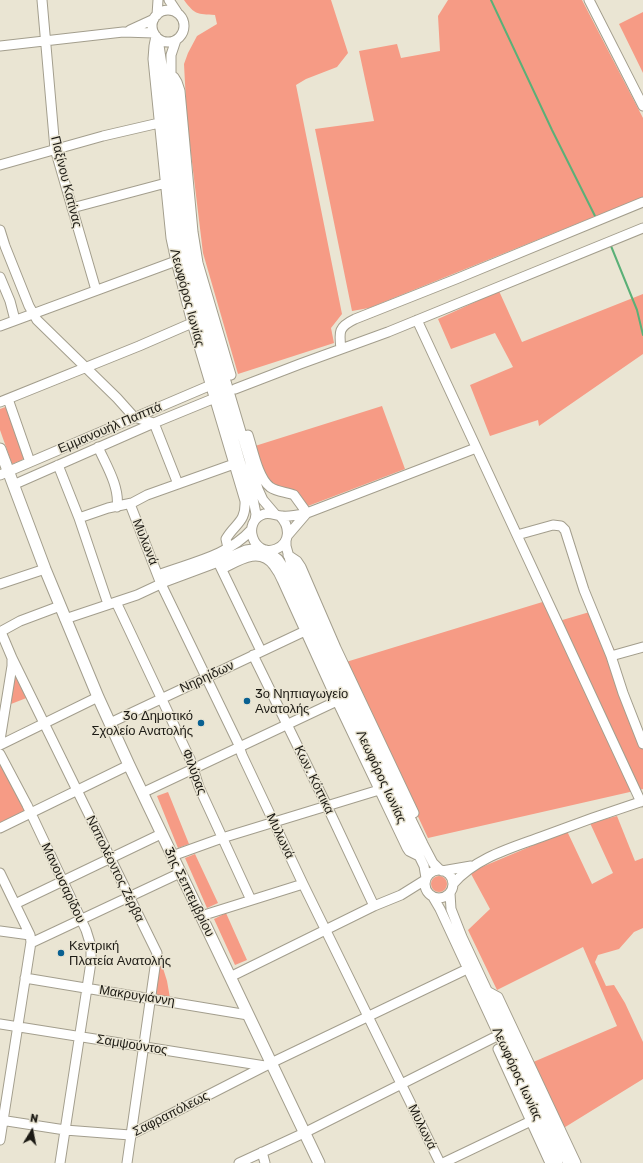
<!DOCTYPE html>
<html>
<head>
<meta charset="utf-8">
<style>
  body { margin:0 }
  #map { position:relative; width:643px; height:1163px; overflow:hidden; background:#eae5d3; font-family:Rubik,sans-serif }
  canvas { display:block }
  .north { position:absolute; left:12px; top:1111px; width:40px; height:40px; -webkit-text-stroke:3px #eae5d3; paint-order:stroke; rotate:10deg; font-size:11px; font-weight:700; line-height:16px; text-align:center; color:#1c1a14 }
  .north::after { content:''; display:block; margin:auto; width:14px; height:18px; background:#1c1a14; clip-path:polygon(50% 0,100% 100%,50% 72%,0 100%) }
</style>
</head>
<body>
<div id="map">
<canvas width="643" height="1163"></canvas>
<div class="north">N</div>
</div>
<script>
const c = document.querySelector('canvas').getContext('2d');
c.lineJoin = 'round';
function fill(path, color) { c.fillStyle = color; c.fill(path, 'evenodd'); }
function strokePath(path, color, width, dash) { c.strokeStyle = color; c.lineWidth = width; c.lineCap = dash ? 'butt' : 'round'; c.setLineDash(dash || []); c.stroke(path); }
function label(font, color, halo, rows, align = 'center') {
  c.font = font + ' Rubik,sans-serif'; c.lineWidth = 3; c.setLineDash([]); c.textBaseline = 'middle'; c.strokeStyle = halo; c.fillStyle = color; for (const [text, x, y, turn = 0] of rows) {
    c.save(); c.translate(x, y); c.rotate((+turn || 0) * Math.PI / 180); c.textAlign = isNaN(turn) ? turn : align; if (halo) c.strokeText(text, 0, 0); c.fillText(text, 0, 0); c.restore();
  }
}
const green = new Path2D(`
  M184,0H331L348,53L337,67L306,79L296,85L342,314L331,328L334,343L238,374L203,253L187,121L184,64L188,53L197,36L217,24L215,15C197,14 195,15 184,0Z
  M448,0H582L643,118V197L369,308L352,311L315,129L374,121L359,51L397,44L401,58L440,51L438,16Z
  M643,12V73L619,24Z
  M499,291L522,342L643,294V354L539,426L538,420L490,436L470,385L513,367L495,333L451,349L438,319Z
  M8,406L25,456L22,460L12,464L0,430V409Z
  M382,406L405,469L308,506L298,492L275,487L267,479L255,446Z
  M549,600L559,621L593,611L608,639L619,657L616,661L643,737V789L428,838L346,662Z
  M15,673L29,697L11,704Z
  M2,763L26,813L0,825V765Z
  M168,792L189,844L178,848L157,796Z
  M617,816L635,861L643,858V928L634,932L619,949L598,955L595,962L606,986L614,985L625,1003L643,1042V1079L562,1129L531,1063L617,1026L583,947L497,990L468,930L490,909L470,872L567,831L592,884L613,873L590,823Z
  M195,854L218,903L207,908L185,858Z
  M431 884a8 8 0 1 1 16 0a8 8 0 1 1-16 0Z
  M226,913L247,960L235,965L214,919Z
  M160,964L162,965L167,981L170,998L155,995Z`);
const stream = new Path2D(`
  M491,0L552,130L595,216
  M611,246L637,310L643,335`);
const minor = new Path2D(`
  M42,0L55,149L96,290
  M169,0L177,12
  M589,0L643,106
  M152 26a16 16 0 1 1 32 0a16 16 0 1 1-32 0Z
  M157,15L158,0
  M130,30L154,19
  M156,36L154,46L153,59L171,238L176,261L192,323L245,501C246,523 235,523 226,539L228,548
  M158,39L162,65L177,226L182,258L187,281L209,352L240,461L253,499L256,514L255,520
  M176,40L171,55V72L186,230L192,267L258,489L263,500L275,514
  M0,46L123,32L154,33
  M174,77L177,82L180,91L193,232L198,263L231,375
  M0,165L103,136L159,123
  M72,208L166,183
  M0,230L5,246L29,306L37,320L117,398L134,417L154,423L178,484
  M0,277L10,301L15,320
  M417,320L641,802
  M0,326L176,261
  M341,349C339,332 338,327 355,319L456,279L643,202
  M235,389L300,364L388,332L643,228
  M8,399L30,462
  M0,402L139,346L192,323
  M248,435C253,450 258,478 270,487C277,492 287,492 294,495L307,513
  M98,447C106,465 120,487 117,507
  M58,465L79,518L108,604
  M0,475L211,385
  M13,485L154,423L215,398
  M130,504L161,584L238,743L242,755L303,884L440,1163
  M280,516C290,526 291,543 276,549C253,558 241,521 264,514C271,512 276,516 282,516C290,517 298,515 307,513L476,448
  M79,518L108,508L132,503L147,495L234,464
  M288,535L306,514
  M517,535L553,525L561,526L565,530L584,590L611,656L623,693L643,744
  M286,540V546L291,564L349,692L423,844L433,863L440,870
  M266,550L278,559L284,568L343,698L424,866L426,878
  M288,555L297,561L301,567L336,648L414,813
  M219,564L261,651
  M222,569C238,561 260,546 274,566C277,570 280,575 282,580L337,701L407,848L409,851L419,856
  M158,575C189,563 228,556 251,530
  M0,584L45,569
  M116,602L190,759L199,787L251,900
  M65,619L137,595L167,581L218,562L246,550L260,548
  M0,632L20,621L60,606
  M1,632L12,658L157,953L127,1163
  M253,655L327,806L374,906
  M611,656L643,647
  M110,723L305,631
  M0,740L12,666V660
  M0,745L98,697
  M0,754L27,805L86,930L91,946V962L60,1163
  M142,793L337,701
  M0,828L129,765
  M172,856L222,838L379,790
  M425 884a14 14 0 1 1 28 0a14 14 0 1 1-28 0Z
  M442,871L471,866
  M0,873L30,935L31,942L0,1140
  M453,884C475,858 511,848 541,837C575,824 609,812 643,801
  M450,893L451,909L462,937L568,1163
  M433,897L440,909L558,1163
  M15,904L161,834
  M201,916L303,884
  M0,931L30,935
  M31,943L180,873
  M230,977L374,906L401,895L425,880
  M25,978L248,1015
  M487,991L498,997L576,1163
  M0,1024L265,1066
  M498,1049L550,1163
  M0,1120L65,1130L130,1135L271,1063L463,971
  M262,1152L265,1163
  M239,1163L304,1133L493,1038
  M443,1163L531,1121`);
const major = new Path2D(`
  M0,449L45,569L98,697L129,765L319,1163`);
const markers = [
  [247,701,4,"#096091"],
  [201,723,4,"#096091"],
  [61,953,4,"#096091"]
];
const streetNames = [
  ["Παξίνου Κατίνας",66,182,76],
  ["Λεωφόρος Ιωνίας",187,298,75],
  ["Εμμανουήλ Παππά",110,428,-23],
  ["Μυλωνά",145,542,68],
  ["Νηρηίδων",207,677,-25],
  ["Φιλύρας",194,772,69],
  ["Λεωφόρος Ιωνίας",381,777,65],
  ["Κων. Κόττικα",314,780,64],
  ["Μυλωνά",280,836,65],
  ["Ναπολέοντος Ζέρβα",115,869,64],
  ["Μανουσαρίδου",63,883,65],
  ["3ης Σεπτεμβρίου",189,892,64],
  ["Μακρυγιάννη",137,996,9],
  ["Σαμψούντος",132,1045,9],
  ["Λεωφόρος Ιωνίας",517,1074,65],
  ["Σαφραπόλεως",171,1114,-27],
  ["Μυλωνά",422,1127,64]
];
const poiNames = [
  ["3ο Νηπιαγωγείο",255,694],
  ["Ανατολής",255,709],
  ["3ο Δημοτικό",193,716,"right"],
  ["Σχολείο Ανατολής",193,731,"right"],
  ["Κεντρική",69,946],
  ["Πλατεία Ανατολής",69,961]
];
fill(green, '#f69b85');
strokePath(stream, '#5ab077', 2);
strokePath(minor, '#a39e8d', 11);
strokePath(major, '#a39e8d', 13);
strokePath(minor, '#fff', 9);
strokePath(major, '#fff', 11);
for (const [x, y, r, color] of markers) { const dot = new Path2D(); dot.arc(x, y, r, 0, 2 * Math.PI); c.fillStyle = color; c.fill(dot); strokePath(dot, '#eae5d3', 1.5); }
label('13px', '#1c1a14', '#eae5d3', streetNames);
label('13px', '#1c1a14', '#eae5d3', poiNames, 'left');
</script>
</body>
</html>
